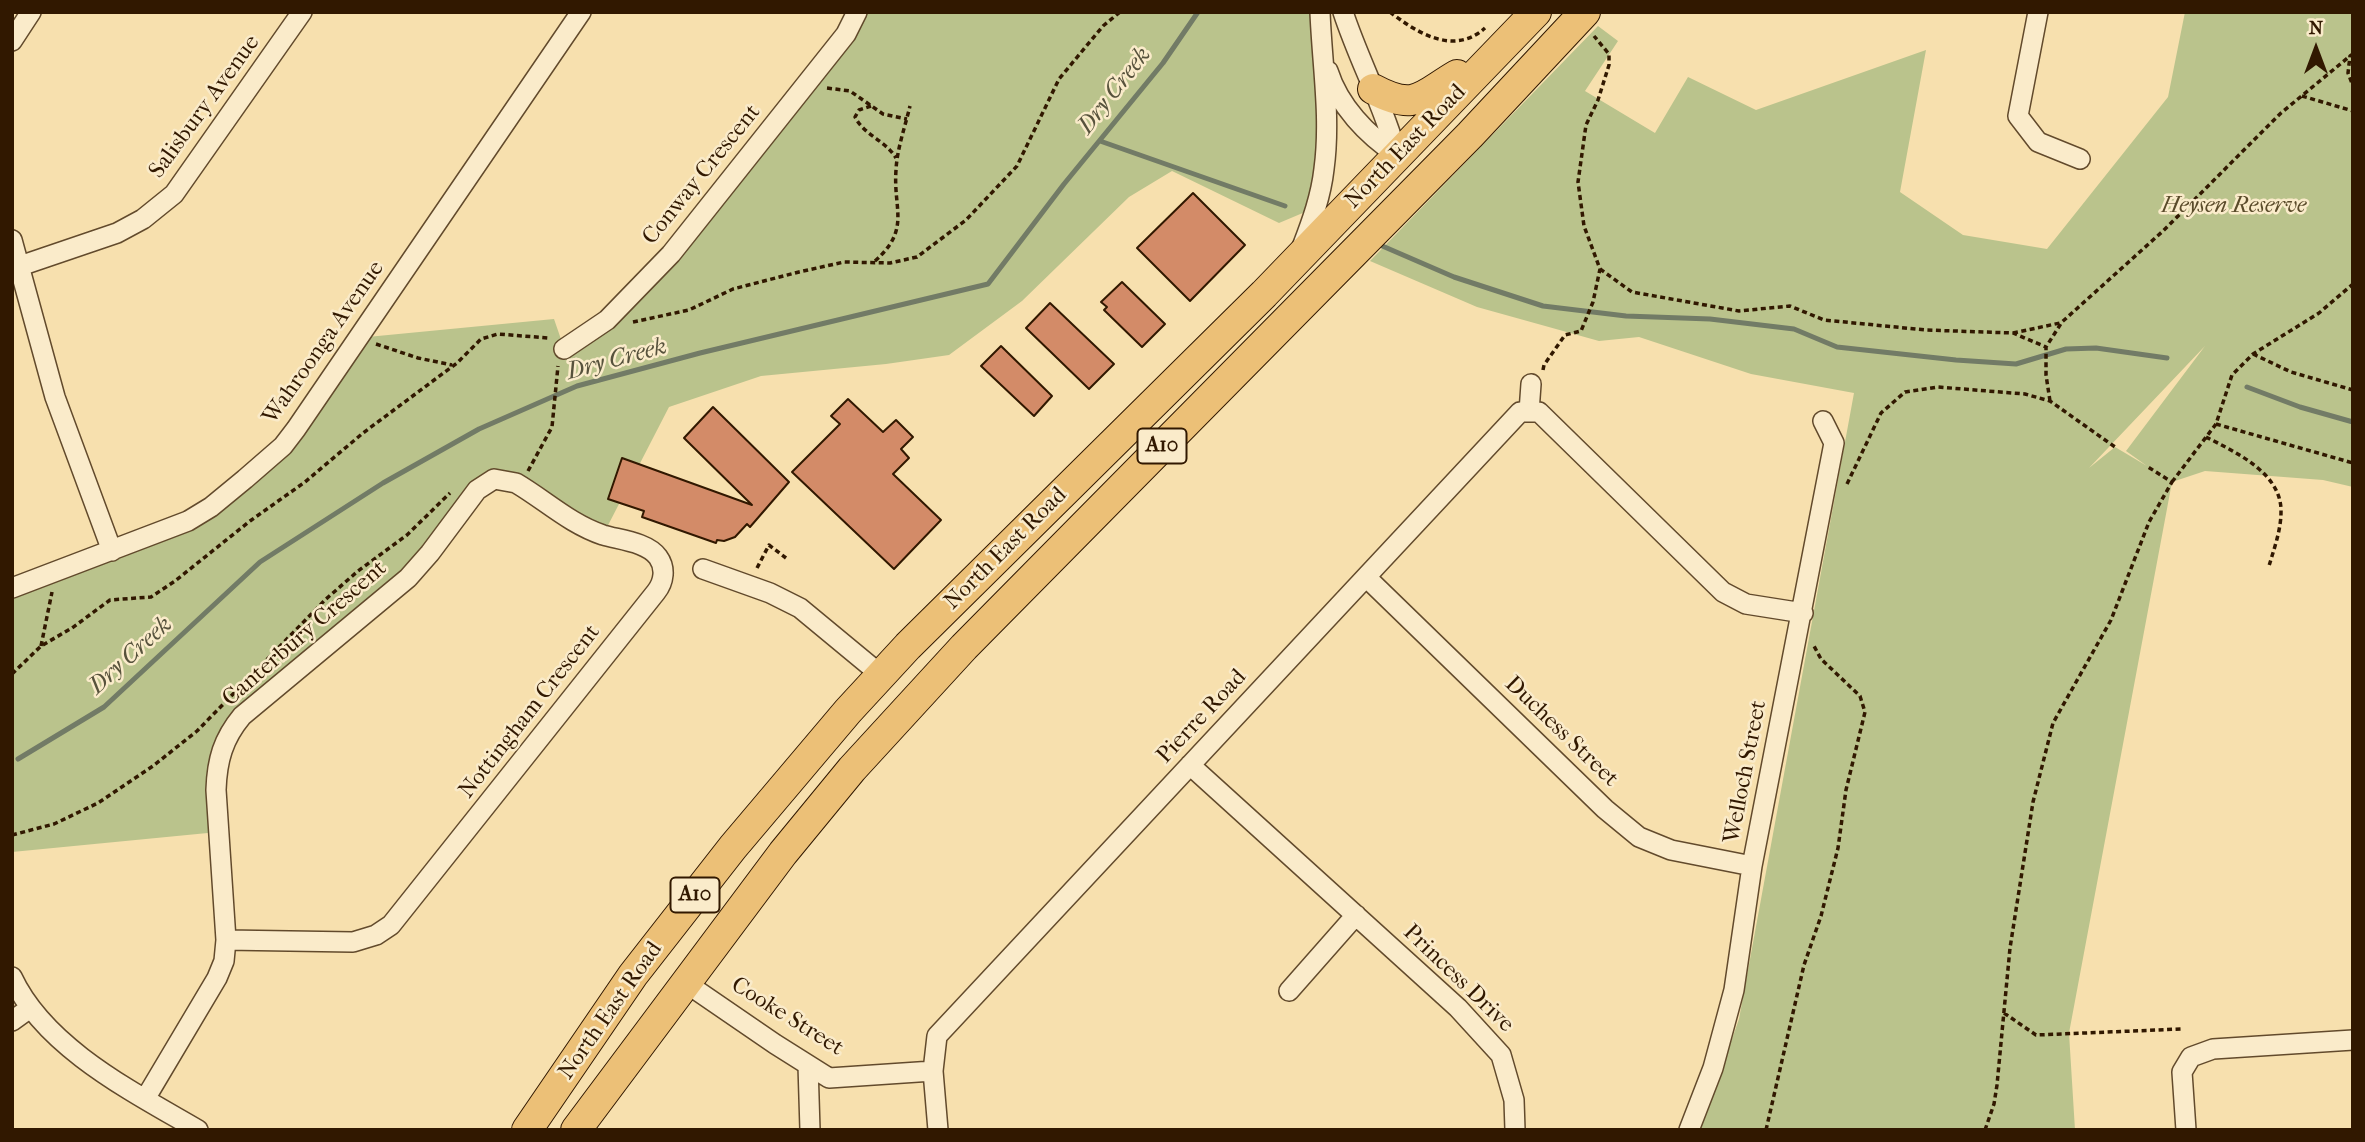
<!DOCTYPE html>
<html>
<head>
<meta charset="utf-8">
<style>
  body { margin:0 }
  #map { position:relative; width:2365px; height:1142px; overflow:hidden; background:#f7e0ae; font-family:"IM FELL French Canon",serif }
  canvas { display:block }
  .frame { position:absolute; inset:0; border:14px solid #311800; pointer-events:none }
  .north { position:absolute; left:2281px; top:14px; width:70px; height:70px; -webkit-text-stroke:5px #faebca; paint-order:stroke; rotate:0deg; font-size:19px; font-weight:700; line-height:28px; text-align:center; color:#311800 }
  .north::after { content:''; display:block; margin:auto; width:24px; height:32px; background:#311800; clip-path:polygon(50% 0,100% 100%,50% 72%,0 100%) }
</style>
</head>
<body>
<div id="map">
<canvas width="2365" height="1142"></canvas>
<div class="frame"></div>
<div class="north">N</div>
</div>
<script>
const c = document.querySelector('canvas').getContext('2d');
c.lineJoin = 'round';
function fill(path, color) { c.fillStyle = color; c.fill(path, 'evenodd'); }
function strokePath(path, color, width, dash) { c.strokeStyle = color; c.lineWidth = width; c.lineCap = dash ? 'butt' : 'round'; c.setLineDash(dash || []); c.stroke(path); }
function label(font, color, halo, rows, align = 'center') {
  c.font = font + ' "IM FELL French Canon",serif'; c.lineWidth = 5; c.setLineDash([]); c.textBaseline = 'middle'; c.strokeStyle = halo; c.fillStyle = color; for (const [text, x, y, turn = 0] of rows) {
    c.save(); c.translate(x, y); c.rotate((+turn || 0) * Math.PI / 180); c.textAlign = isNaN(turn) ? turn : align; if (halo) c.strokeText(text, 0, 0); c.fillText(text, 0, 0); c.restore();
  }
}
const green = new Path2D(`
  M857,12H1320L1317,207L1279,223L1172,171L1129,197L1022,301L949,355L886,364L761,376L669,407L603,535L499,479L229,734L218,832L12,852V588L166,531L245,479L357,338L554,319L564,348L607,320Z
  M2185,12H2353V487L2323,480L2205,471L2172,482L2069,1033L2075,1130H1700L1739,1019L1854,393L1751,374L1639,337L1599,341L1477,307L1370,261L1598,26L1618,41L1585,91L1655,133L1688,77L1756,110L1926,50L1900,192L1963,235L2047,249L2168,97ZM2205,346L2126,451L2147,466L2115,447L2089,468Z`);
const stream = new Path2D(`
  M1100,141L1285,206
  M1380,245L1454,277L1543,306L1626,316L1710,319L1794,329L1837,347L1956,360L2016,364L2066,349L2096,348L2167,358
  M2247,387L2300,407L2353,422
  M18,759L104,707L260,562L383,483L479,429L577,386L700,353L988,284L1064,184L1163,63L1198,12`);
const building = new Path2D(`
  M1193,193L1245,245L1190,301L1137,248Z
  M1122,282L1165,324L1142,347L1104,310L1107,307L1101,302Z
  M1050,303L1114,364L1089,389L1026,328Z
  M1001,346L1052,396L1034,416L981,366Z
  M848,399L883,432L896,420L913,437L901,449L909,458L893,474L941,520L894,569L792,472L840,424L831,416Z
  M713,407L789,482L750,527L747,524L735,537L724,541L717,540L716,543L642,517L644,511L608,499L622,458L752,505L684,438Z`);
const path = new Path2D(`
  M1390,12C1417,33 1454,56 1485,28
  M2353,54L2350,56L2348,73L2353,86
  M827,88L850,91L883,114L907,119
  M2302,96L2353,111
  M871,106L859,110L855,117C865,136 885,140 896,158
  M875,261C911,229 893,210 896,170C897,149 905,127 910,106
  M1600,269L1632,292L1739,311L1790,306L1824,320L1926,330L2013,333L2046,347
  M633,322L689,310L733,289L799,272L844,262L890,263L917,257L966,220L1017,166L1059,79L1103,26L1120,12
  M2013,333L2060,323
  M376,344L418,358L452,365
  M2253,354L2291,372L2353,390
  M1543,370L1544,365L1565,335L1581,331L1593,302L1600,269L1584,226L1578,182L1586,125L1598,100L1609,65V54L1594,36
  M2050,401L2046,375V347L2062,322L2163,231L2281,113L2350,56
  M2216,424L2353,463
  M2206,437C2235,452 2282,473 2281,512C2281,530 2274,549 2269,566
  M528,471L552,427L558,366
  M2172,482L2216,424L2232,375L2253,354L2319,313L2353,284
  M1847,484L1881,413L1905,392L1938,387L2025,394L2050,401L2115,447
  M757,568L769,545L786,558
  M41,646L52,592
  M12,674L41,646L72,628L110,600L151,597L175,581L250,521L305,482L363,433L457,363L481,339L498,334L548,338
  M12,835L54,824L98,803L153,766L197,731L326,599L358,571L407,535L450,493
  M2004,1013L2036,1035L2181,1029
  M1766,1130L1804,965L1821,916L1838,848L1846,790L1865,712L1860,696L1821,659L1814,646
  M1985,1130L1994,1104L1997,1085L2010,948L2033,802L2053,723L2111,620L2149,522L2172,482L2148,467`);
const minor = new Path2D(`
  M1343,12C1359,61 1384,106 1397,155
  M2038,12L2018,116L2038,142L2080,159
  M12,41L31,12
  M1328,71C1339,106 1367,135 1397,155
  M12,240L55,397L112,551
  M1302,247C1312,221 1321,196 1324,169C1331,118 1322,64 1320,12
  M20,266L117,233L143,219L174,194L302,12
  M564,349L607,320L671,254L846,34L857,12
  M1529,412L1531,384
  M703,569L770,593L800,608L881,675
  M1366,577L1605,809L1639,837L1671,850L1752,866
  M12,588L188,521L211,507L245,479L283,446L296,429L581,12
  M1190,765L1458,1008L1501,1055L1514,1100L1515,1130
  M12,977C45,1048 133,1092 198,1130
  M686,983L775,1044L829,1078L933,1071L938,1130
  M1289,991L1356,915
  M12,1021L30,1008
  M808,1065L810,1130
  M933,1071L937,1036L1520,412H1539L1723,592L1746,604L1803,613
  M145,1099L217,978L224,961L226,940L216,790C217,760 223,739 242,716L408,578L430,553L477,490L494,479L516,483C545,500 570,524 603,535C620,540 647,542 658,557C666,568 664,582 656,592L391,925L376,935L353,942L226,940
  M1689,1130L1713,1068L1734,990L1752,866L1834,443L1823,421
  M2186,1130L2182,1072L2191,1057L2213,1049L2353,1040`);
const highway = new Path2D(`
  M1373,89C1416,112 1421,96 1457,75
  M527,1130L633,975L733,847L848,711L908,646L1264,294L1536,12
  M576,1130L783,853L852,769L964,647L1470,135L1585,12`);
const shields = [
  [1162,446,49],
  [695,895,49]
];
const shieldNames = [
  ["A10",1162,446],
  ["A10",695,895]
];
const streetNames = [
  ["Salisbury Avenue",205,107,-54],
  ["North East Road",1406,147,-46],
  ["Conway Crescent",702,175,-51],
  ["Wahroonga Avenue",324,343,-55],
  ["North East Road",1006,549,-45],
  ["Canterbury Crescent",305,634,-41],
  ["Nottingham Crescent",530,712,-52],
  ["Pierre Road",1202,717,-47],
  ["Duchess Street",1561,732,44],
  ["Welloch Street",1746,772,-79],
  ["Princess Drive",1458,979,44],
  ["North East Road",611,1011,-55],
  ["Cooke Street",787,1017,32]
];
const parkNames = [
  ["Heysen Reserve",2234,206]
];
const waterNames = [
  ["Dry Creek",1115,91,-52],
  ["Dry Creek",617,360,-15],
  ["Dry Creek",131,656,-42]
];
fill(green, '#bac38c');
strokePath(stream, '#727b66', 5);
fill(building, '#d38b68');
strokePath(building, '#311800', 2);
strokePath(minor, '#624a2c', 22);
strokePath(highway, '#311800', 32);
strokePath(path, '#311800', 3.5, [5, 3.5]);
strokePath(minor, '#faebca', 19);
strokePath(highway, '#ecc077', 30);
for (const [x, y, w] of shields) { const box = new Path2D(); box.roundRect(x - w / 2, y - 17.5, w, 35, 5); c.fillStyle = '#faebca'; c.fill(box); strokePath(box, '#311800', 2); }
label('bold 21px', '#311800', null, shieldNames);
label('23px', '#311800', '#faebca', streetNames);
label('italic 23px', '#5a4b2a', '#faebca', parkNames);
label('italic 24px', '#57523c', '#faebca', waterNames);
</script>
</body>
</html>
